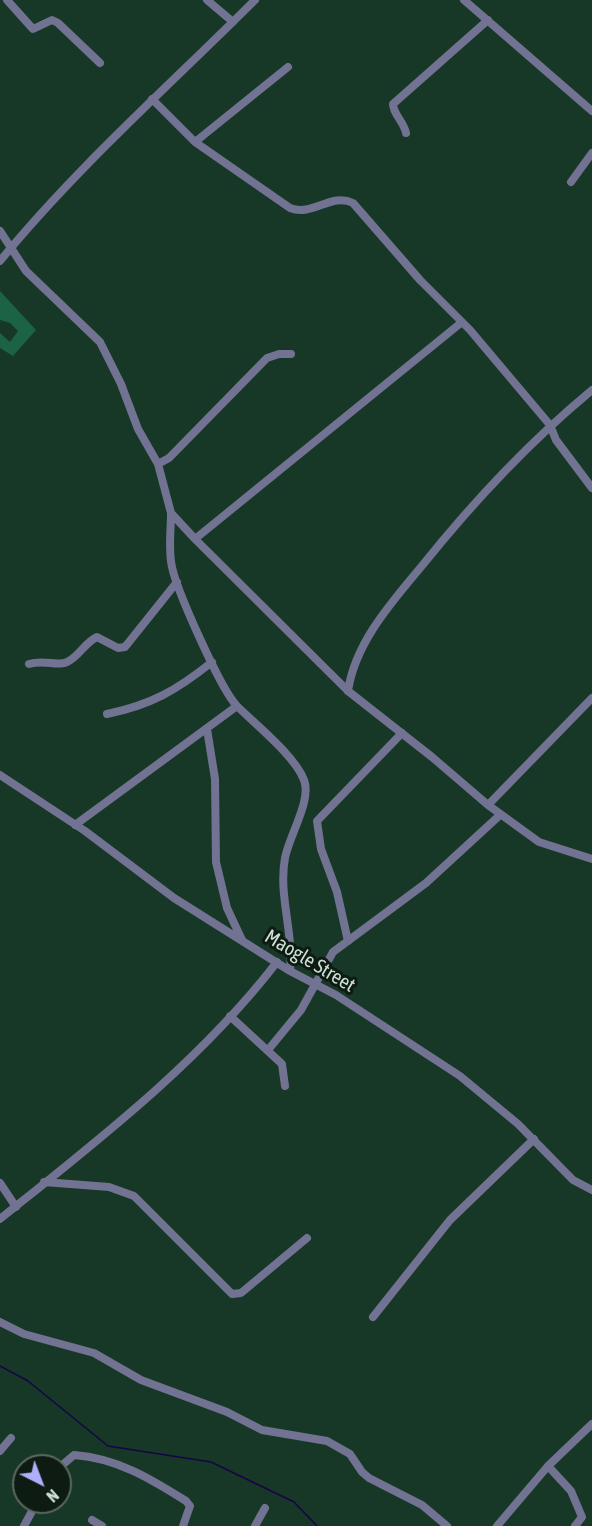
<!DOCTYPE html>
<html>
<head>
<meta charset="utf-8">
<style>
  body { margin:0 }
  #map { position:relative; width:592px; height:1526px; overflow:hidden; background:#173727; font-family:"Asap Condensed",sans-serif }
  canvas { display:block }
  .north { position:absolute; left:12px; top:1454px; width:60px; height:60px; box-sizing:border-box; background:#0d1b13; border:2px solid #5a6960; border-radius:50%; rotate:138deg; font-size:16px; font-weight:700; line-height:24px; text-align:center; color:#cddfd4 }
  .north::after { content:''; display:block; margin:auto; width:21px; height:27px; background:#b0aefa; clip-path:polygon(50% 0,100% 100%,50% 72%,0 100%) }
</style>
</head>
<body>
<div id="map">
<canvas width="592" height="1526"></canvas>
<div class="north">N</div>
</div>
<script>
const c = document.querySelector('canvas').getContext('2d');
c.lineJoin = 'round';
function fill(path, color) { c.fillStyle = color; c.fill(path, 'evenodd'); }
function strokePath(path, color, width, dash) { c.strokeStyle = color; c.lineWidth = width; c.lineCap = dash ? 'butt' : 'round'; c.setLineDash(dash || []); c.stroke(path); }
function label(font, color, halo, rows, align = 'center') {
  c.font = font + ' "Asap Condensed",sans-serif'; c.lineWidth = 6; c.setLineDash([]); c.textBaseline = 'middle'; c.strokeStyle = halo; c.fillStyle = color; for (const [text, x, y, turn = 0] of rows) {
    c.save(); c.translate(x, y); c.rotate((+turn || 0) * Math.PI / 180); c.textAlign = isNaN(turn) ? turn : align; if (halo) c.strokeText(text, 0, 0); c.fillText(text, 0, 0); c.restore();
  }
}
const forest = new Path2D(`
  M0,291L36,330L13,356L0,348V333L10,342L18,331L10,323L0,320Z`);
const stream = new Path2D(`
  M0,1366L28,1381L108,1446L211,1462L294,1502L317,1526`);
const minor = new Path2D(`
  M7,0L33,29L52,20L58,23L100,63
  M207,0L233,22
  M464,0L592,111
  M152,99L195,142L290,208C313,217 331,192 353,203L420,280L470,330L550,425L556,440L592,488
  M406,133C404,122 393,114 393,104L488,20
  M195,142L288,67
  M571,182L592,153
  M0,231L26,271L100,342L121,384L138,429L158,464L171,513L195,539L348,691L432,757L488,805L539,842L592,859
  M0,261C77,167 169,86 255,0
  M158,464L169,458L267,358L279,354H291
  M171,513C171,531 168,550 172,567C177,591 221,690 237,706C256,725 295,756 304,780C312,800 289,836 285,858C278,895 294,933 290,971
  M195,539L462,322
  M29,664C44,659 58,667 67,662C79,657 84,643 97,637L118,648L125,647L177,582
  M348,691C355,643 391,603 421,567C473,502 528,443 592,390
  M107,714C151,705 177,690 212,662
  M207,729L215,779L216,862L227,908L242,940
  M0,775L85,831L174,898L290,971L336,995L460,1076L518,1124L573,1180L592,1190
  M488,805L592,698
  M75,825L237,706
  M348,941L337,892L321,849L317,821L402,733
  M230,1016L282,1064L285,1086
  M268,1050L301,1010L333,952L426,883L500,815
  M44,1182L109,1187L134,1196L232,1294L241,1293L307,1238
  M0,1183L16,1207
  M0,1219C97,1141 200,1062 277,962
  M373,1317L450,1220L534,1139
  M0,1322L24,1334L94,1353L141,1380L227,1412L262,1430L327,1441L350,1454L362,1472L369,1478L422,1505L447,1526
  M0,1451L11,1438
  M548,1466L571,1491L582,1517L575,1526
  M60,1467L74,1455C117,1458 151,1479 186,1501L190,1506L183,1526
  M92,1520L102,1526
  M24,1526L37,1502
  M255,1526L265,1508
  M497,1526L548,1466L592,1424`);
const streetNames = [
  ["Maogle Street",310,961,31]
];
fill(forest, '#1b6344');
strokePath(stream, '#170446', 1.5);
strokePath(minor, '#727292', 8);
label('20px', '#cddfd4', '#0d1b13', streetNames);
</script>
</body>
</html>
